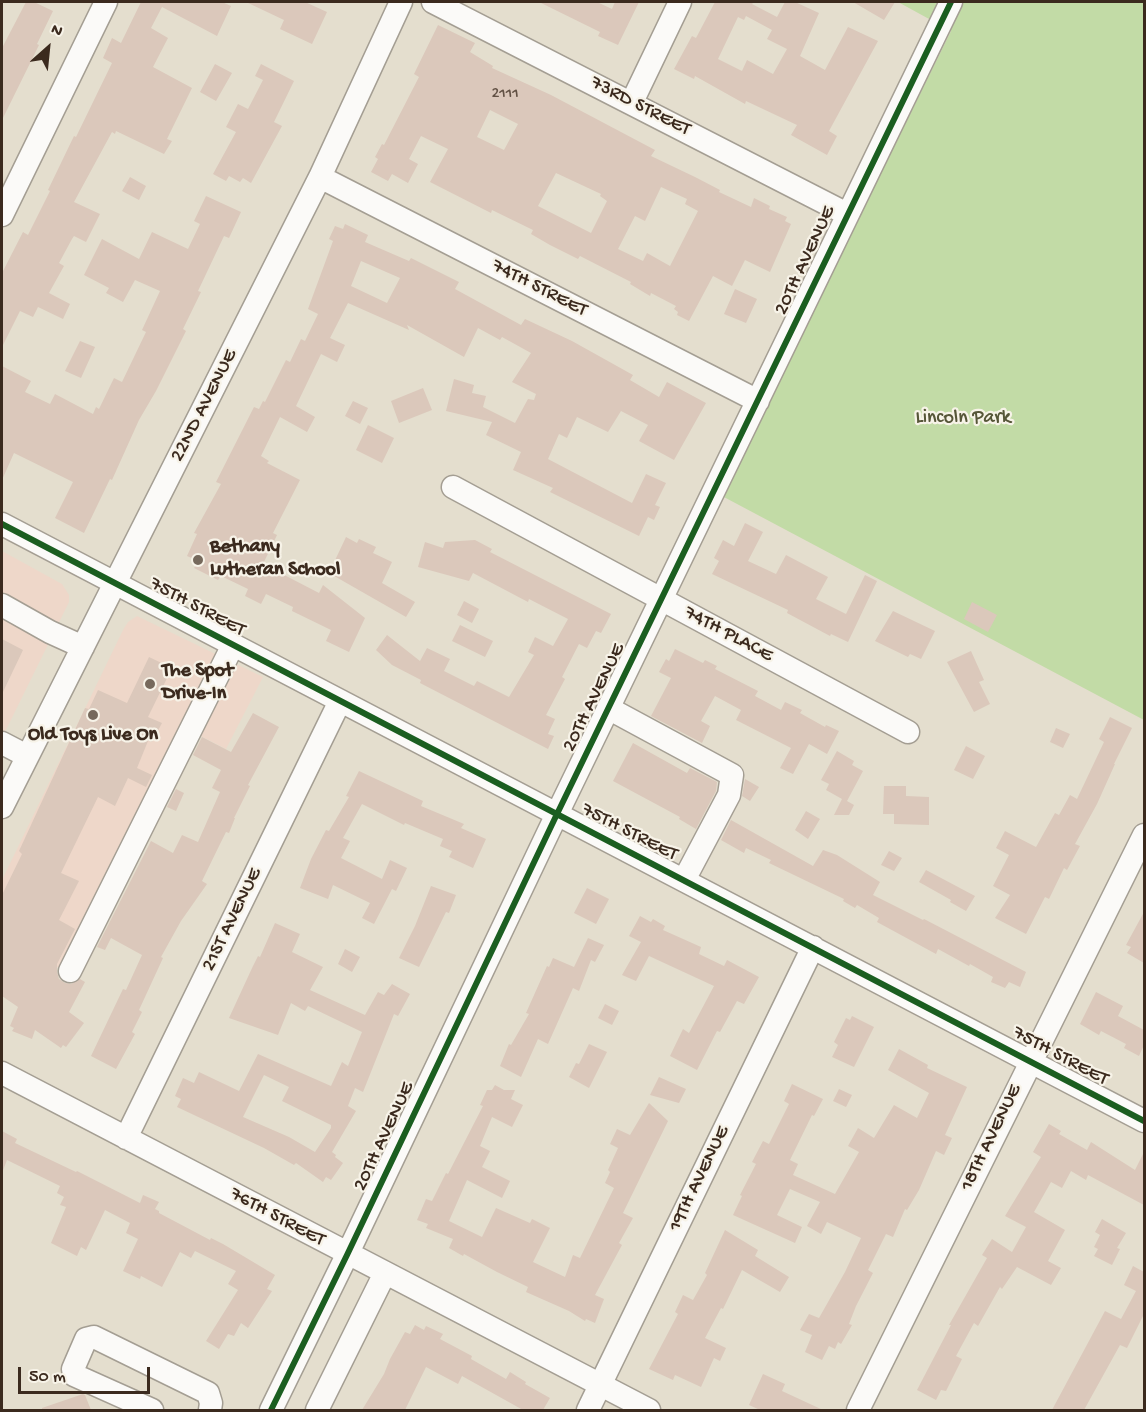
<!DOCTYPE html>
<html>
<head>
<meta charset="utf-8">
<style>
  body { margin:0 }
  #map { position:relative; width:1146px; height:1412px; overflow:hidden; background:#e4dece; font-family:"Gochi Hand",sans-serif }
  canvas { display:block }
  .frame { position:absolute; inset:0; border:3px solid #3b2a1e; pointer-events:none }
  .north { position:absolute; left:18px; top:18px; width:60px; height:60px; -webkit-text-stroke:4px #f7f3e8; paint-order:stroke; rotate:27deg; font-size:16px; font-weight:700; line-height:24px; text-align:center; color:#3b2a1e }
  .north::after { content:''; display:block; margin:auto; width:21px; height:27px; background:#3b2a1e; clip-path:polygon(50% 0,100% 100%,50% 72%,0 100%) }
  .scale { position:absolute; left:18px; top:1367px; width:132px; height:27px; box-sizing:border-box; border:3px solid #3b2a1e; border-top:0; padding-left:8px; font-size:18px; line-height:21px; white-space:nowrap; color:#3b2a1e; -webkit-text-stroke:4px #f7f3e8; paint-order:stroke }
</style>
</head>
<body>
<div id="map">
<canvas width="1146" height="1412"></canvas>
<div class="frame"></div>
<div class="north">N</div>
<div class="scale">50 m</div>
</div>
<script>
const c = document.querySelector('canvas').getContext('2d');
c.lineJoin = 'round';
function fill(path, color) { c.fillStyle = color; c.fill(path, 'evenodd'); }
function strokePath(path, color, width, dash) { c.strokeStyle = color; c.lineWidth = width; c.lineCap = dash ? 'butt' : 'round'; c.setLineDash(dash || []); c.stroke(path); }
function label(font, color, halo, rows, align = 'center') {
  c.font = font + ' "Gochi Hand",sans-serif'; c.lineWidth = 4.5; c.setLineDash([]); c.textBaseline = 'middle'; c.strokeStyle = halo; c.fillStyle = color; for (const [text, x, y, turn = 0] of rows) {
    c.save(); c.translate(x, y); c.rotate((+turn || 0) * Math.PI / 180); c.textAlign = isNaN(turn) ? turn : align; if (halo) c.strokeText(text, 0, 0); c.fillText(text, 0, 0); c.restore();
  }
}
const built = new Path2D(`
  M2,551L62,584L69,595V602L2,738Z
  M137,616L263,677L226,749L185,728L65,971L2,939V880L123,630L128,622Z`);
const green = new Path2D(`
  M898,2H1144V720L722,496L951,31Z`);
const building = new Path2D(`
  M26,2H34L53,11L37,44L39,45L2,120V48Z
  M141,2H222L231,6L217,36L162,7L151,28L168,38L153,67L192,88L167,139L172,141L164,154L116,131L115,134L112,132L74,202L100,214L86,242L74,236L72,239L59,263L64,266L49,293L70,304L63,319L38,307L33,317L20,311L2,347V273L23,232L28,235L50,191L48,190L74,136L76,137L112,63L103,58L112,38L121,43Z
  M246,2H305L327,12L312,44L280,29L284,20Z
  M539,2H597L612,9L615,2H639L618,45L598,36L600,32Z
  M715,2H754L752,4L777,17L785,2H795L819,13L800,56L825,70L848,27L878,41L829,131L837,136L827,155L791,135L797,125L746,101L745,104L695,76L694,79L674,69L692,36L696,38ZM746,16L772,30L767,39L787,49L773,74L747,60L742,71L718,59L738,17L744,20Z
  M853,2H895L884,20Z
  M438,25L475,43L470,52L493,66L492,68L551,95L655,150L651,156L695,177L720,190L719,192L751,207L754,198L770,206L769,209L787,217L785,221L791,224L770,272L745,260L732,286L713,276L689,321L677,315L678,312L674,309L676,306L651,293L650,296L630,284L631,282L580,256L578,259L550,245L531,234L533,230L492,210L491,213L430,182L448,149L421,136L409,159L418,164L408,183L392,174L388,181L371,172L378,159L375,157L382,144L384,145L419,77L414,74ZM490,110L518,124L504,150L477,137ZM556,173L601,194L600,196L607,201L591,233L538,206ZM661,187L687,199L685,204L698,211L670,266L647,253L643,261L618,249L635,216L645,221Z
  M215,64L232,73L216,101L200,92Z
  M261,64L294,81L274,122L282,126L251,183L243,178L240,182L229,176L226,181L213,174L236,132L226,127L238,104L248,109L263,80L255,76Z
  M130,177L146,186L139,200L122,191Z
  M206,196L241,212L229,238L224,236L198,291L201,292L183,329L186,331L156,391L139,420L112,480L110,479L84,533L55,518L73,482L14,453L2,480V366L31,381L25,392L50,404L55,394L93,414L96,407L99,409L114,378L122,382L146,332L142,330L160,291L135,280L123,302L106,293L109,288L84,275L102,239L139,259L152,232L188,249L200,224L194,221Z
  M345,224L368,235L365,242L409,261L411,258L459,282L455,289L521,325L525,319L572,341L633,375L630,380L659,397L667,382L706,403L674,460L639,441L648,425L621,411L608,432L577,417L567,438L559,434L548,459L632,503L646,474L666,483L655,505L660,507L654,520L648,517L639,536L550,492L553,488L513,470L521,452L486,435L492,422L446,411L454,379L474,385L472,393L486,396L483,407L515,423L528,399L534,400L536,394L512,382L531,353L502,337L500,340L478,328L464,357L407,325L409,330L348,303L330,338L345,345L337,362L321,354L296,406L315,417L307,432L280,417L261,456L269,461L267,463L300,480L273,533L277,535L263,564L319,593L323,585L365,618L349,652L326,641L331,630L292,611L293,607L266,594L261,604L245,596L248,589L221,576L218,580L194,568L196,565L192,563L194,559L187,556L197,534L194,533L221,484L216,482L254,407L259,409L263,401L265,402L286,360L290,362L301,339L305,341L318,314L308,309L333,241L329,239L335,226L343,229ZM361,261L400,278L387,303L351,286Z
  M735,289L757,299L746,323L724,314Z
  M80,341L95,347L81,378L65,371Z
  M423,388L432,410L399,423L391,401Z
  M353,401L368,408L360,424L345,416Z
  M368,425L394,438L382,463L356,450Z
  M745,523L763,532L748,561L776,574L786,555L828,577L816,599L846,614L865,575L877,581L848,642L831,634L830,636L787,613L788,610L712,574L719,561L714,558L723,540L734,546Z
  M346,537L357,543L359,539L376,547L373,553L392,562L382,583L415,602L406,617L329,573Z
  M475,540L492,549L490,552L611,614L601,633L596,631L587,648L579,644L562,677L565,679L546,715L555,719L548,734L554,736L548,749L420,683L421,680L392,665L376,650L387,635L420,661L427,648L450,659L444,671L474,686L477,681L509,697L534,655L528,652L535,637L553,646L568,619L529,599L528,602L473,573L469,581L418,567L425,542L443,548L445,542Z
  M464,601L479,609L472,623L457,615Z
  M972,602L997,615L988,632L964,619Z
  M893,611L935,631L921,659L910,654L908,657L875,641Z
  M460,625L493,641L485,657L452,641Z
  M2,639L23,650L2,694Z
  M675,649L703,663L705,660L717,666L715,669L758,691L755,696L781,710L785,702L802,710L800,713L825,727L826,725L839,731L827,754L809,744L793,774L780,768L791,748L736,720L741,710L715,696L701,721L710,726L702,743L651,716L671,678L659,672L666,659L669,661Z
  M971,651L984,680L979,682L990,704L974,712L947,662Z
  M149,657L172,668L148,717L162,723L152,742L148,741L137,768L152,775L146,787L128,778L115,806L98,797L61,873L79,881L59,920L75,929L57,964V972L59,979L65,983L71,984L80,979L85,982L69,1012L84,1023L66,1047L63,1045L61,1048L35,1030L32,1039L12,1031L14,1028L10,1026L18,1007L2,996V895L22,854L19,851L85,708L89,709L98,690L127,703Z
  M253,713L279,727L248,785L250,786L234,818H235L229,833L226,832L221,842L202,881L207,884L181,921L161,957L163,958L139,1010L142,1012L132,1032L135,1034L116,1069L91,1056L123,989L126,990L142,955L111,938L105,950L97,947L151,841L173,853L182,835L198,842L220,792L212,788L221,770L193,755L202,737L231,752Z
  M1110,717L1132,728L1114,764H1115L1097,804L1075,844L1080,846L1067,870L1064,868L1049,899L1045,897L1026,934L995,918L1010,895L993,886L1009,855L996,848L1005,831L1036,847L1055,813L1059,815L1070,795L1077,799L1104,742L1099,739Z
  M1056,728L1070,734L1063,748L1050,742Z
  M633,743L687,773L690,768L717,782L716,791L696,829L679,819L680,817L613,781Z
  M966,746L985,756L973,779L954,770Z
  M837,751L854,761L852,765L863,771L847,801L854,805L849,815H834L842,799L826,790L829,784L821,780Z
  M359,771L423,801L421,806L464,824L461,828L486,839L473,868L449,857L452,851L440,846L443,839L405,823L404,825L362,804L343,838L350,841L341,858L382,879L390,860L407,868L396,891L392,889L374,924L362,918L370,903L333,885L328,899L300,888L311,859L326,830L329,831L349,797L346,796Z
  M745,779L759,787L750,801L742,796Z
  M884,786H906V796L929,797V825L894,824V814H883Z
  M176,789L184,793L176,811L167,807Z
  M806,811L820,819L808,839L795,830Z
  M731,820L813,866L823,850L837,855L880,882L873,895L923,920L924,919L1026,972L1020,987L1009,982L1005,988L991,982L993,977L970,964L969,966L938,949L936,954L877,922L879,918L857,905L855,908L843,901L844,899L769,863L771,860L746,848L744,853L721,840Z
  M889,851L902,858L894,871L881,865Z
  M926,870L975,896L966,911L950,902L951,900L919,882Z
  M431,886L456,895L449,913L446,912L419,967L399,958L415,926Z
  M587,888L609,899L596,924L574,913Z
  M1144,912V963L1127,953L1131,947L1126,945Z
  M640,916L651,922L653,919L665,926L663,930L701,947L699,954L724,966L727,960L759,977L744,1004L737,1001L720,1032L717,1031L697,1070L670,1056L683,1029L689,1033L714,986L649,956L636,981L622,975L641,942L629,936Z
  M275,923L300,934L292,952L323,967L310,990L365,1015L378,992L384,995L392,984L410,994L398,1016L394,1014L363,1092L355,1088L348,1106L356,1111L332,1152L336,1155L335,1157L343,1163L331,1180L326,1177L323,1182L296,1163L294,1165L264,1148L177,1107L181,1099L175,1096L183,1078L194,1083L199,1072L239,1091L258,1054L331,1086L342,1062L348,1066L362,1032L308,1006L305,1011L291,1003L278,1035L229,1018L253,966L258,956L260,957ZM264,1075L289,1087L282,1101L331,1125V1128L315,1152L289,1137L243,1117Z
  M588,938L604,945L595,962L591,960L579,991L573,988L548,1044L538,1039L521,1077L500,1066L509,1044L511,1045L529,1014L526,1013L547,966L549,967L553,958L574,967Z
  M345,949L360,957L352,972L338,964Z
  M1096,992L1123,1006L1118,1016L1144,1030V1045L1139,1056L1124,1048L1126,1044L1101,1031L1099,1035L1080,1024Z
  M605,1004L619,1011L612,1025L598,1018Z
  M852,1016L874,1027L854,1067L832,1057L838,1045L834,1042L846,1018L850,1020Z
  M589,1044L607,1052L589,1088L569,1077L576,1063L579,1064Z
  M899,1049L928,1065L927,1068L967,1087L945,1135L952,1138L944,1155L936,1151L919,1190L907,1210L905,1209L893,1237L886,1234L868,1270L873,1273L856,1306L849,1324L852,1325L841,1344L838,1342L835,1349L829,1346L822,1360L805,1352L812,1335L800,1330L809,1314L819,1318L845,1272L861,1238L827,1222L821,1234L807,1226L820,1202L790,1189L777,1215L802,1227L795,1243L733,1215L742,1196L740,1195L756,1164L752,1162L763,1141L769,1144L789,1104L784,1101L792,1084L823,1099L814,1116L812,1115L790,1160L798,1164L793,1175L835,1194L859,1152L848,1146L858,1128L874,1138L894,1105L917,1118L929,1093L888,1070Z
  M659,1077L686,1089L679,1103L650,1095Z
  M495,1085L504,1090H515L511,1099L523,1105L512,1127L492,1117L480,1146L490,1151L482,1167L510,1181L502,1198L467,1180L449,1221L482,1237L496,1208L530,1223L532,1219L550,1228L533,1262L565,1277L573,1255L580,1258L614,1188L605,1183L610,1172L608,1170L618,1148L610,1144L617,1129L630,1135L649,1103L668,1121L623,1213L633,1218L619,1243L622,1245L595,1295L604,1299L595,1323L586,1319L585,1321L569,1311L526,1292L528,1287L497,1272L464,1254L463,1256L449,1248L453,1239L426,1228L428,1224L417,1220L426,1199L432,1201L446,1173L448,1174L483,1106L480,1105L487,1090H492Z
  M839,1089L852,1095L846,1107L833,1101Z
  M1049,1124L1061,1131L1059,1134L1087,1150L1091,1142L1135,1170L1144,1152V1205L1088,1175L1086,1180L1071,1171L1062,1188L1051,1182L1034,1212L1065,1230L1048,1261L1061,1268L1051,1285L1017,1267L1002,1289L1000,1287L978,1326L974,1323L956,1356L962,1359L946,1391L941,1390L936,1400L917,1390L951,1325H949L987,1258L982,1255L992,1239L1012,1252L1026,1227L1005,1216L1041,1157L1033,1152Z
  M2,1131L17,1139L15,1143L76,1172L77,1171L140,1203L143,1195L159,1202L155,1209L159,1211V1213L210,1240L211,1238L223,1244L275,1275L267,1289L272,1291L248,1328L241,1323L234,1336L228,1334L219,1349L206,1341L238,1290L228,1284L236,1271L195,1251L191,1258L180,1252L162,1287L141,1276L140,1279L123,1271L138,1239L126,1233L130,1223L105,1210L86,1250L81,1247L77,1256L51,1243L66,1207L60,1205L64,1197L57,1193L60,1186L7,1160L2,1173Z
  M1102,1219L1126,1233L1117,1248L1120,1249L1112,1265L1094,1256L1098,1249L1094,1247L1100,1235L1095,1232Z
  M725,1230L758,1250L755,1256L789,1277L780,1292L742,1270L723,1309L721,1308L705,1338L726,1348L720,1361L714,1358L701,1387L675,1375L673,1380L649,1369L678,1314L675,1312L683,1295L693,1300L707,1275L705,1273Z
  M1133,1266L1144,1272V1314L1127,1348L1120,1345L1084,1410H1052L1105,1311L1121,1319L1136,1291L1124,1285Z
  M415,1325L424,1330L426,1326L443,1334L440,1339L472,1356L471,1359L506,1379L510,1372L526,1382L525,1384L550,1398L543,1410H523L462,1376L458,1384L426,1367L405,1410H362L384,1374L390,1359L405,1332L410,1334Z
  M763,1374L785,1384L782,1391L823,1410H760L749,1405Z
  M83,1394L85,1395L91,1410H42V1408Z`);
const minor = new Path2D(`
  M433,2L847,214
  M632,102L680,2
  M320,177L758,401
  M2,215L106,2
  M453,487L908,732
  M2,524L1144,1121
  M2,605L50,632L83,647
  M608,708L732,775L729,795L684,880
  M2,743L27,756
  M2,807L320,177L401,2
  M70,971L233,645
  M2,1073L649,1410
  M126,1138L340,701
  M152,1410L74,1375L73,1369L86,1339L94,1337L208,1393L211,1403L210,1410
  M271,1410L347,1255L557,814L951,2
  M317,1410L385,1273
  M588,1410L813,947
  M858,1410L1144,835`);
const cycleway = new Path2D(`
  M2,524L1144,1121
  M271,1410L347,1255L557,814L951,2`);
const markers = [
  [198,560,6,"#76695c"],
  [150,684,6,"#76695c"],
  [93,715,6,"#76695c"]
];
const numberNames = [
  ["2111",505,95]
];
const streetNames = [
  ["73RD STREET",640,107,27],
  ["20TH AVENUE",806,261,-65],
  ["74TH STREET",539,289,27],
  ["22ND AVENUE",205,406,-63],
  ["75TH STREET",197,608,28],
  ["74TH PLACE",728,635,28],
  ["20TH AVENUE",595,698,-64],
  ["75TH STREET",629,833,27],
  ["21ST AVENUE",233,920,-64],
  ["75TH STREET",1060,1057,28],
  ["20TH AVENUE",385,1137,-65],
  ["18TH AVENUE",992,1138,-64],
  ["19TH AVENUE",700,1179,-64],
  ["76TH STREET",277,1218,28]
];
const parkNames = [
  ["Lincoln Park",963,419]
];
const poiNames = [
  ["Bethany",210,548],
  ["Lutheran School",210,571],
  ["The Spot",162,672],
  ["Drive-In",162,695],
  ["Old Toys Live On",93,736,"center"]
];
fill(built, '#eed7c9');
fill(green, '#c2dba6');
fill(building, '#dbc8bb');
strokePath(minor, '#a49e93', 25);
strokePath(minor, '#fbfaf8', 22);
strokePath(cycleway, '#1b5e20', 6);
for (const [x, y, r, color] of markers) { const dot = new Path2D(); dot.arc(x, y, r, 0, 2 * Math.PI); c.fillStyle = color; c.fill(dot); strokePath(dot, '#f7f3e8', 2); }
label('16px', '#635245', null, numberNames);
label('20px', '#3b2a1e', '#f7f3e8', streetNames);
label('20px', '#565638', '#f7f3e8', parkNames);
label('bold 20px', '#3b2a1e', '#f7f3e8', poiNames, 'left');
</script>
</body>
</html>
